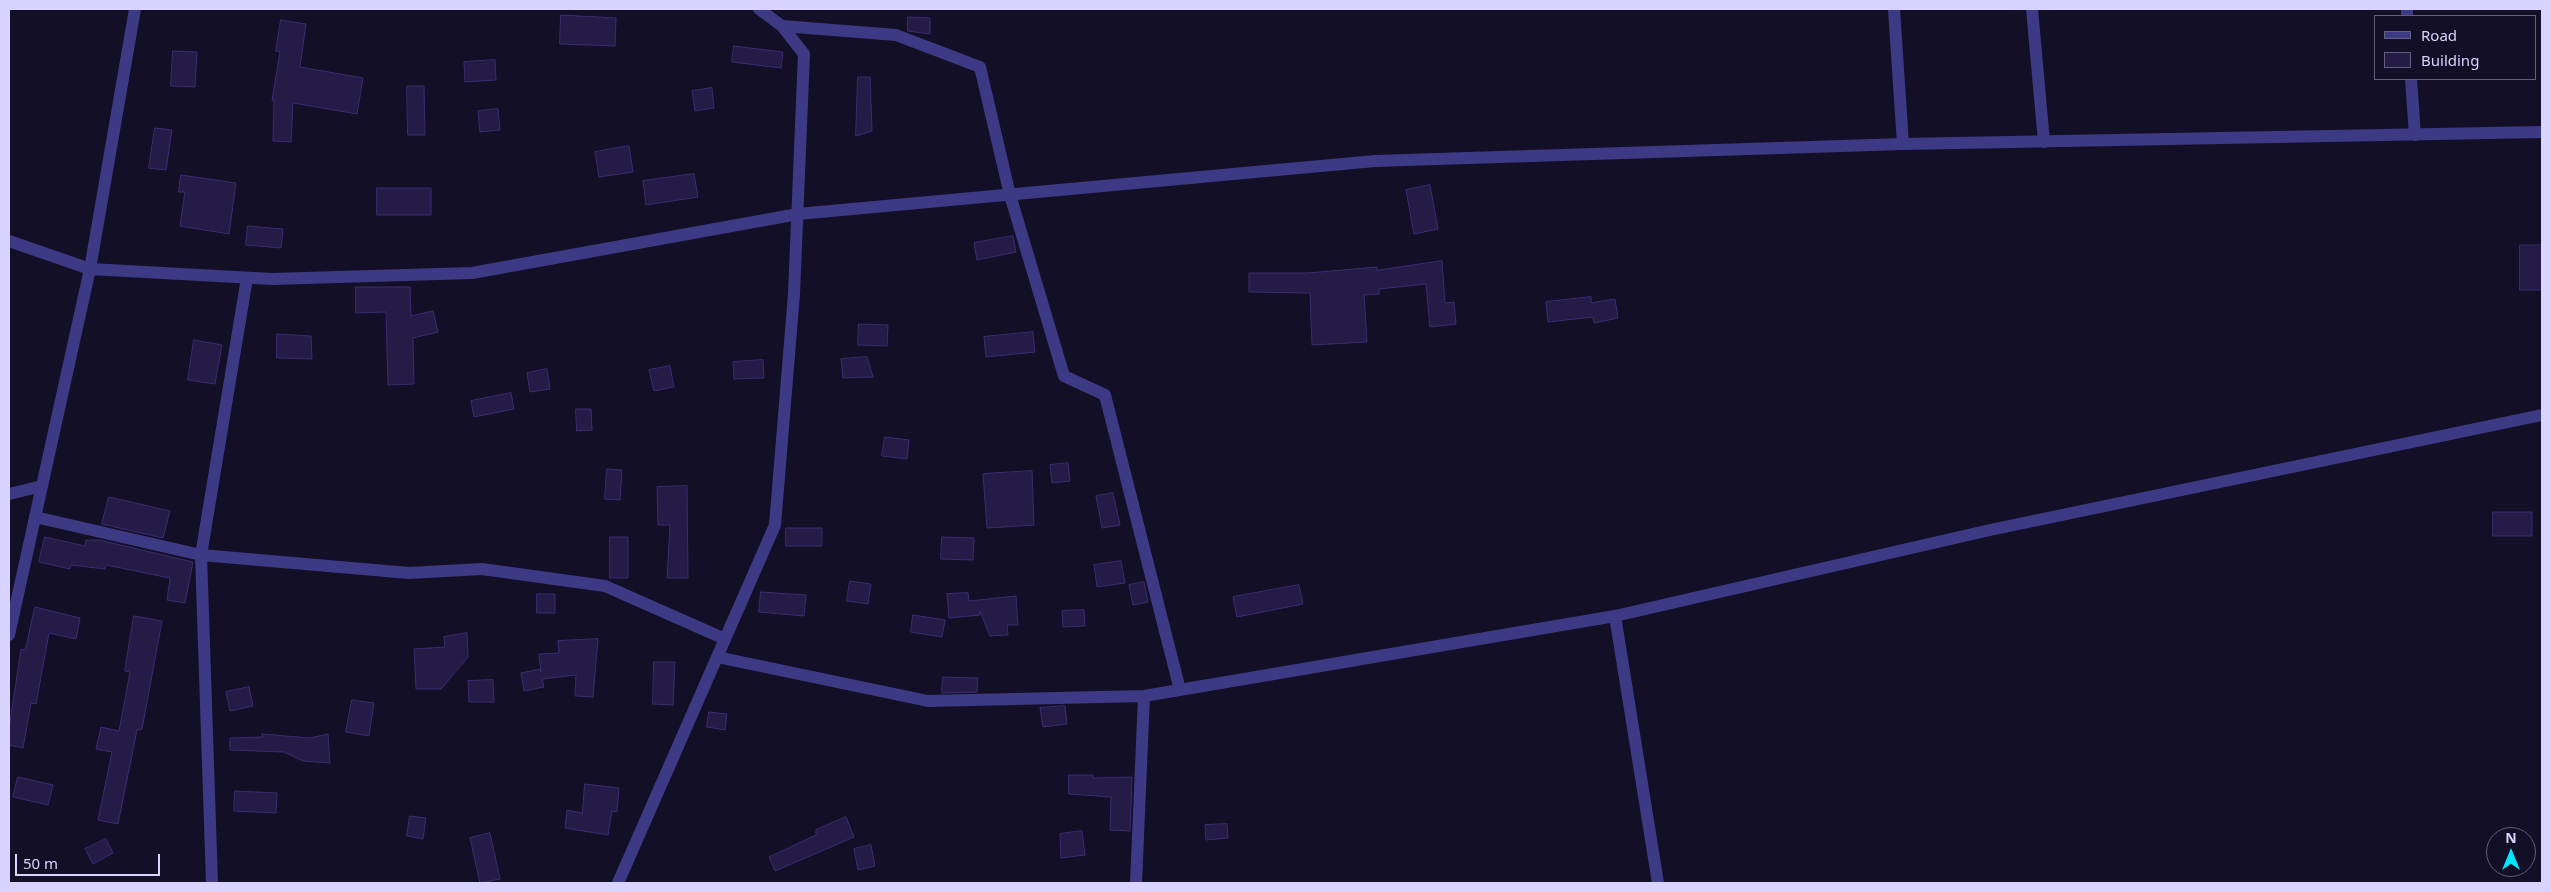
<!DOCTYPE html>
<html>
<head>
<meta charset="utf-8">
<style>
  body { margin:0 }
  #map { position:relative; width:2551px; height:892px; overflow:hidden; background:#130f26; font-family:"Noto Sans",sans-serif }
  canvas { display:block }
  .frame { position:absolute; inset:0; border:10px solid #d9d4ff; pointer-events:none }
  .legend { position:absolute; left:2374px; top:15px; width:162px; height:65px; box-sizing:border-box; background:#130f26; border:1px solid #625e7d; margin:0; padding:6px 9px; list-style:none; font-size:15px; color:#d9d4ff }
  .legend li { display:flex; align-items:center; gap:10px; height:25px }
  .legend b { width:25px; border:1px solid #625e7d }
  .north { position:absolute; left:2486px; top:827px; width:50px; height:50px; box-sizing:border-box; background:#130f26; border:1px solid #625e7d; border-radius:50%; rotate:0deg; font-size:14px; font-weight:700; line-height:20px; text-align:center; color:#d9d4ff }
  .north::after { content:''; display:block; margin:auto; width:18px; height:22px; background:#00e5ff; clip-path:polygon(50% 0,100% 100%,50% 72%,0 100%) }
  .scale { position:absolute; left:15px; top:854px; width:145px; height:22px; box-sizing:border-box; border:2px solid #d9d4ff; border-top:0; padding-left:6px; font-size:15px; line-height:18px; white-space:nowrap; color:#d9d4ff; -webkit-text-stroke:4px #130f26; paint-order:stroke }
</style>
</head>
<body>
<div id="map">
<canvas width="2551" height="892"></canvas>
<div class="frame"></div>
<ul class="legend">
<li><b style="height:6px;background:#3d3a85"></b>Road</li>
<li><b style="height:14px;background:#241b47"></b>Building</li>
</ul>
<div class="north">N</div>
<div class="scale">50 m</div>
</div>
<script>
const c = document.querySelector('canvas').getContext('2d');
c.lineJoin = 'round';
function fill(path, color) { c.fillStyle = color; c.fill(path, 'evenodd'); }
function strokePath(path, color, width, dash) { c.strokeStyle = color; c.lineWidth = width; c.lineCap = dash ? 'butt' : 'round'; c.setLineDash(dash || []); c.stroke(path); }
const building = new Path2D(`
  M561,15L616,18L615,46L560,44Z
  M908,17L930,18V34L908,31Z
  M281,20L306,24L300,67L363,78L357,114L293,103L291,142L273,141L274,100H272L280,52L276,51Z
  M734,46L783,52L781,68L732,62Z
  M173,51L197,52L195,87L171,86Z
  M495,60L496,80L465,82L464,62Z
  M858,77H870L872,131L856,136Z
  M407,86H424L425,135H408Z
  M712,88L714,108L695,111L692,91Z
  M498,109L500,130L480,132L478,111Z
  M155,128L172,130L166,170L149,168Z
  M629,146L633,172L599,177L595,152Z
  M694,174L698,197L646,205L643,181Z
  M181,175L236,183L229,234L180,226L185,192H179Z
  M1430,185L1438,229L1414,234L1406,190Z
  M377,188H431V215H377Z
  M248,226L283,229L281,248L246,245Z
  M1013,236L1016,252L977,260L974,243Z
  M2520,245H2542V290H2520Z
  M1442,261L1445,303L1454,302L1456,324L1430,327L1426,284L1379,289V294L1364,295L1367,342L1312,345L1310,293L1249,292V273H1308L1377,267V270Z
  M356,287H410L411,316L433,311L438,332L413,338L414,384L388,385L386,312L356,313Z
  M1591,297V303L1615,299L1618,318L1594,323L1593,317L1548,322L1546,302Z
  M859,324L888,325L887,346L858,345Z
  M1033,332L1035,352L986,357L984,337Z
  M277,334L311,336L312,359L277,358Z
  M194,340L222,345L215,384L188,380Z
  M867,357L873,377L843,378L841,359Z
  M763,360L764,378L734,379L733,362Z
  M670,366L674,387L654,391L649,370Z
  M547,369L550,389L530,392L527,373Z
  M511,393L514,409L474,417L471,401Z
  M576,409H591L592,430L577,431Z
  M885,437L909,440L907,459L882,456Z
  M1068,463L1070,481L1052,483L1050,465Z
  M607,469L622,470L620,500L605,499Z
  M1032,471L1034,525L987,528L983,474Z
  M687,486L688,578H667L670,525H658L657,487Z
  M1113,493L1120,525L1102,528L1096,496Z
  M109,497L170,511L163,538L102,524Z
  M2493,512H2532V536H2493Z
  M786,528H822V546H786Z
  M45,537L85,546L86,540H99L193,562L185,603L167,600L170,578L106,565L105,569L71,565L70,569L39,562Z
  M610,537H628V578H610Z
  M942,537L974,538L973,560L941,559Z
  M1121,561L1125,583L1097,587L1094,565Z
  M850,581L871,584L868,604L847,601Z
  M1144,582L1148,602L1133,605L1129,585Z
  M1299,585L1303,604L1237,617L1233,597Z
  M761,592L806,595L804,616L759,612Z
  M968,593L969,601L1016,596L1018,625H1007L1008,635L990,636L980,611V615L949,618L947,594Z
  M537,594H555V613H537Z
  M35,607L80,618L76,639L49,633L36,704L31,703L23,748L9,745V729L21,649L25,650Z
  M1084,610L1085,626L1063,627L1062,611Z
  M913,615L945,620L942,637L911,632Z
  M134,616L162,621L142,729L137,730L118,824L98,820L112,752L96,749L101,727L119,731L130,672L125,671Z
  M467,633L468,657L441,689H416L414,649L445,647L444,637Z
  M598,639L593,697L575,696L576,675L542,679L544,687L524,691L521,673L540,669L541,672L539,654L559,653L558,641Z
  M654,662H675L673,705L653,704Z
  M943,677L978,678L977,692L942,693Z
  M493,680L494,702H469L468,681Z
  M249,687L253,706L230,711L226,692Z
  M352,700L374,703L369,736L346,732Z
  M1065,706L1067,724L1043,727L1040,708Z
  M709,712L727,714L725,730L707,727Z
  M262,734L310,738L328,734L330,763L303,761L284,752L230,750V738L262,737Z
  M1069,775H1093V778L1132,777L1130,831L1110,830L1111,797L1069,794Z
  M18,777L53,785L48,805L13,797Z
  M585,784L619,788L617,812L612,811L608,835L565,828L567,810L582,813Z
  M235,791L277,793L276,813L234,811Z
  M410,816L426,818L423,839L407,836Z
  M846,817L854,837L775,871L769,857L816,835V830Z
  M1227,824L1228,838L1206,840L1205,825Z
  M1082,831L1085,855L1061,858L1060,834Z
  M490,833L500,879L480,883L470,838Z
  M106,839L113,853L93,864L85,849Z
  M871,845L875,866L858,870L854,849Z`);
const minor = new Path2D(`
  M1894,9L1903,144
  M2032,9L2044,142
  M2407,9V16
  M782,26L896,35L980,67L1010,195L1064,376L1105,395L1180,690
  M2411,79L2415,135
  M9,241L90,269
  M9,494L42,486
  M35,517L201,555L409,573L482,569L605,586L725,639
  M1615,616L1658,883
  M717,657L928,701L1144,696L1615,616L1990,530L2542,415
  M212,883L201,555L247,278
  M618,883L775,525L794,294L804,54L782,26L759,9
  M1136,883L1144,696`);
const tertiary = new Path2D(`
  M90,269L272,279L472,273L798,214L1375,161L1903,144L2542,132
  M9,635L90,269L135,9`);
fill(building, '#241b47');
strokePath(building, '#3b2d73', 1);
strokePath(minor, '#3d3a85', 12);
strokePath(tertiary, '#3d3a85', 12);
</script>
</body>
</html>
